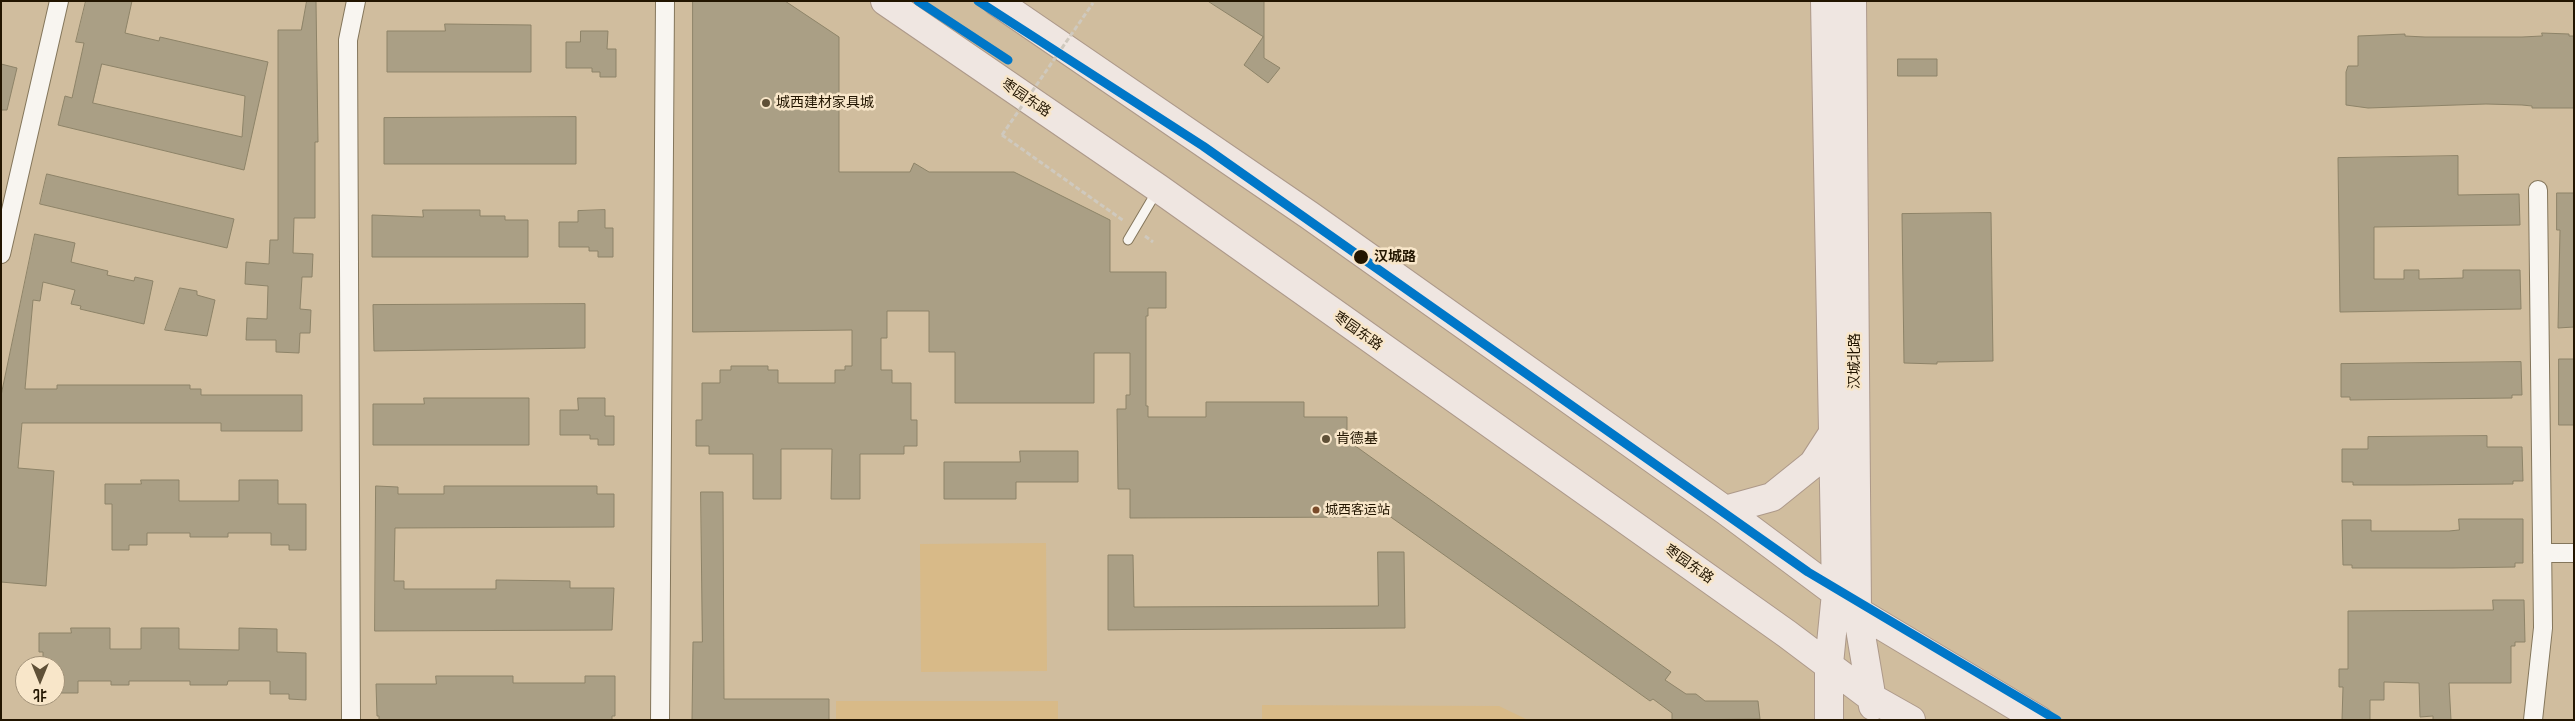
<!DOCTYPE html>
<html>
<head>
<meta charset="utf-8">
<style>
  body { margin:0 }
  #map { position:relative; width:2575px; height:721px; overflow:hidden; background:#d0bd9e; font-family:Quicksand,"Noto Sans SC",sans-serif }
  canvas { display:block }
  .frame { position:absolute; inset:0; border:2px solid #221500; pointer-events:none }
  .north { position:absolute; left:15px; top:656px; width:50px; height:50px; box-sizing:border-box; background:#f8e6c9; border:1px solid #a29279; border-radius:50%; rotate:180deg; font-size:14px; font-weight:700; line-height:20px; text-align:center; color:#221500 }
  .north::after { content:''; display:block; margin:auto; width:18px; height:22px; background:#5f5037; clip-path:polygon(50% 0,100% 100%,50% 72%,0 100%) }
</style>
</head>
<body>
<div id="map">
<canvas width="2575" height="721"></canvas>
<div class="frame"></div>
<div class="north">北</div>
</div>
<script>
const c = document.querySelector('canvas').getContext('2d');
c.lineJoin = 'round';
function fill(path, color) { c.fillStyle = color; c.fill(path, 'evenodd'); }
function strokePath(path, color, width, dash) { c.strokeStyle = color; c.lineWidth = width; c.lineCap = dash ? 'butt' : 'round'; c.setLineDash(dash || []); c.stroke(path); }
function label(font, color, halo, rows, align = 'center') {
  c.font = font + ' Quicksand,"Noto Sans SC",sans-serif'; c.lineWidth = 5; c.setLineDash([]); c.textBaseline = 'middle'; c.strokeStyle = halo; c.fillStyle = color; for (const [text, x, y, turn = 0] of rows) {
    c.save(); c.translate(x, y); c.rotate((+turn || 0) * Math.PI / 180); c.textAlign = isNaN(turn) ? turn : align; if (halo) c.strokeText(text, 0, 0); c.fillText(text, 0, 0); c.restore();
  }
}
const built = new Path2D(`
  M1046,543L1047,671L921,672L920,544Z
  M836,701H1058V720H836Z
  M1262,705L1499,706L1528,720H1262Z`);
const building = new Path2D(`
  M86,1H132L125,33L159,41L160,37L268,62L244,170L58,125L65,96L72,98L84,43L76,42ZM102,64L245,96L242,137L93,103Z
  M307,1H316L318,142H315V218H294L293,253L313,254L312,277H302L300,309L311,310L310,333H300L299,353L276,352V340H246L247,318L267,319L268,286L245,284L246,262L269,264L270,240H278V30H301Z
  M693,1H785L839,37V172H910L914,163L929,172H1014L1110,220V272H1166V308H1148V316H1146V406H1148V417H1206V402H1304V417H1347V440L1671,672L1665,680L1686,694H1696L1705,701H1758L1760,719L1672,720V713L1653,699L1650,701L1371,503V517L1130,518V489H1118L1117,409H1126V395H1130V353H1094V403H955V352H929V311H887V338H881V370H892V383H911V420H917V446H904V454H860V499H831L832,449H781V499H753V454H709V446H696V420H702V383H720V370H731V366H768V370H778V383H835V370H845V366H852V330L693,332Z
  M1208,1H1264V58L1280,68L1268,83L1244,65L1263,37Z
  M445,24L531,25V72H387V31H445Z
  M581,31H608L607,49H616V77H600V72H592V68H566V42H580Z
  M2542,33L2569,34V36H2574V108H2532V106L2522,105L2486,104L2368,108L2346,105V72L2348,66H2358V36L2405,34V36L2425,37H2522L2542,36Z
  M1898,59H1937V76H1898Z
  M1,64L17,68L7,110H1Z
  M576,117V164H384V118Z
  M2458,156V195L2519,194L2520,225L2374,227V279H2404V270H2419V279L2463,278V270H2520L2521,309L2340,312L2338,158Z
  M47,174L234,219L227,248L40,204Z
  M2557,193H2574V327L2558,328L2560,230H2557Z
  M423,210H480V216H505V220H528V257H372V215L423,217Z
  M605,210V228H613V257H598V251H589V247H559V222H578V211Z
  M1991,213L1993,361L1937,362V364L1904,363L1902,214Z
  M35,234L75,243L71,262L108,271L107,275L134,281L135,277L153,281L144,324L80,309L81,306L71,304L75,290L43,282L40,301L33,300L25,389H57V385H190V389H201V395H302V431H221V423H22L18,468L54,471L46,586L1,582V396Z
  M180,288L197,291V295L215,300L207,336L165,330Z
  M585,304V348L374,351L373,305Z
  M2559,359H2574V425H2559Z
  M2521,362L2522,395H2512V398L2350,400V397H2341V364Z
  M424,398H529V445H373V404H424Z
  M578,398H605V416H614V445H598V439H590V435H560V410H578Z
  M2487,436V447H2522L2523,481H2513V484L2406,485H2353V482H2342V449H2368V437Z
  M1020,451H1078V482H1016V499H944V462H1020Z
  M141,480H179V501H239V480H278V504H306V550H289V545H271V533H228V537H190V533H147V545H129V550H112V504H105V484H141Z
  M376,486L398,487V494H444V486H597V494H614V527L395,528L394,581H404V589H496V580L570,581V588H614L612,630L375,631Z
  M701,492H723L724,699H829V720H692L693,642H702Z
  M2459,519H2523V563H2515V567L2452,568H2352V565H2343L2342,520H2371V531H2449L2459,530Z
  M1378,552H1404L1405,628L1108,630V555H1133L1134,607L1378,606Z
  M2493,600H2524L2525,642H2515V646H2511V683H2449L2451,720H2433V716L2420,717L2419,683L2384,682V700H2370V720H2342L2343,687H2339V669H2348V611L2493,610Z
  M71,628H110V649H141V628H179V649L239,650V628L277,629V652L306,653V700L289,699V694H270V681H228L227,685H190V681H129V685H111V681H78V693H55V666H43V652H39V633H71Z
  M436,676H513V683H585V676H615V716H612V720H379V716H377L376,684H436Z`);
const path = new Path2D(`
  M1002,135L1124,221
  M1145,236L1153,242`);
const lane = new Path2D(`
  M1128,240L1157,191`);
const street = new Path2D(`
  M1,254L59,1
  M2542,553H2574
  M351,720L348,40L356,1
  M660,720L665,1
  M2533,720L2543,628L2538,190`);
const primary = new Path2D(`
  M885,1L1158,188L1787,634L1872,698L1911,720
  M996,1L1309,215L1725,510L1836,593L1857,611L2039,720
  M1825,1L1836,593L1829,664V720
  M1852,1L1857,611L1873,706
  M1725,510L1772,497L1813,464L1833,433`);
const pathBridge = new Path2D(`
  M1002,135L1093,3`);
const metro1 = new Path2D(`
  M918,1L1008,60
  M978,1L1203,146L1808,572L2057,720`);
const markers = [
  [766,103,5,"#5f5037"],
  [1361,257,8,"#221500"],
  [1326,439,5,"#5f5037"],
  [1316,510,4.5,"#7a4b2a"]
];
const busNames = [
  ["城西客运站",1325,510]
];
const streetNames = [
  ["枣园东路",1026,98,34],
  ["枣园东路",1358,331,35],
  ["汉城北路",1855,361,-90],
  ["枣园东路",1689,564,35]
];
const poiNames = [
  ["城西建材家具城",776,103],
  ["肯德基",1336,439]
];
const stopNames = [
  ["汉城路",1374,257]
];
fill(built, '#d8ba88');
fill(building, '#aa9f85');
strokePath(building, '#8d8368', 1);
strokePath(lane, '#84765b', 11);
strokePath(street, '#84765b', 20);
strokePath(primary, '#ad998a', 30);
strokePath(path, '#cfc9be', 3, [5, 2.5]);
strokePath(lane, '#f8f5f0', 9);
strokePath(street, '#f8f5f0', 18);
strokePath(primary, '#efe6e1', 28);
strokePath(pathBridge, '#cfc9be', 3, [5, 2.5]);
strokePath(metro1, '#0077c8', 9);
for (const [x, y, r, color] of markers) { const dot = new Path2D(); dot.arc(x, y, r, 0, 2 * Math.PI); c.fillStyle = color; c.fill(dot); strokePath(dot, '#f8e6c9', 2); }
label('13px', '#221500', '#f8e6c9', busNames, 'left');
label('14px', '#221500', '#f8e6c9', streetNames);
label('14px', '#221500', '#f8e6c9', poiNames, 'left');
label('bold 14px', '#221500', '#f8e6c9', stopNames, 'left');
</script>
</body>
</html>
